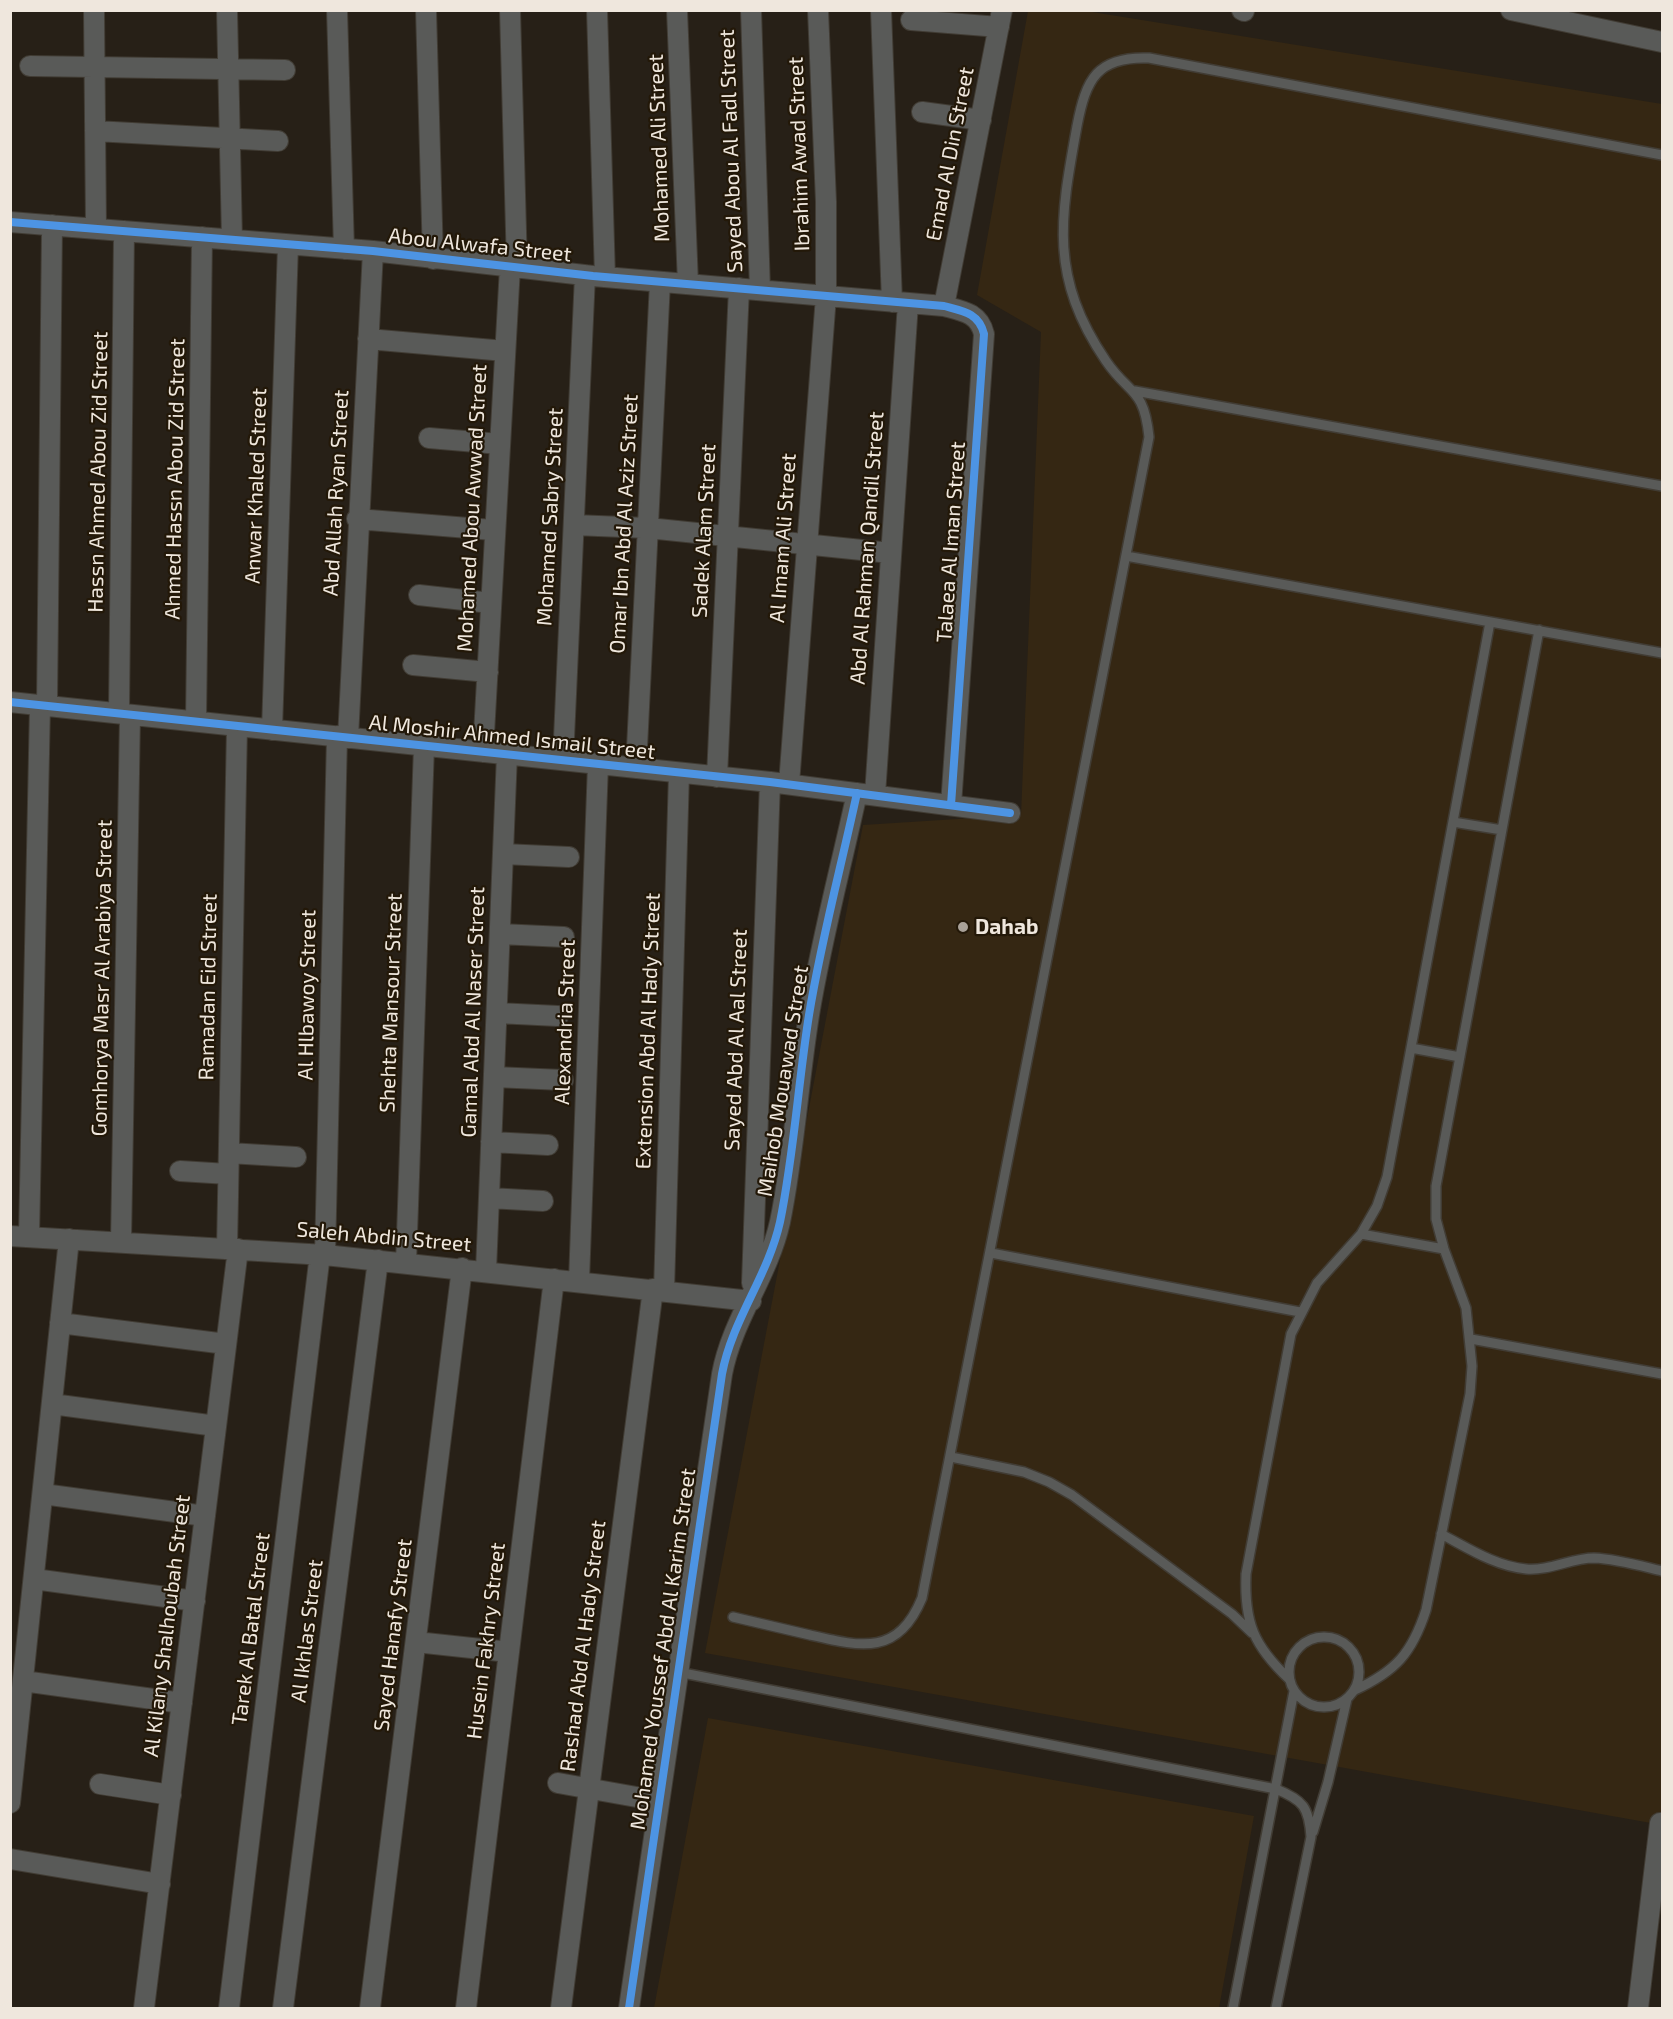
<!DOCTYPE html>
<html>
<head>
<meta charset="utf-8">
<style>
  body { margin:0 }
  #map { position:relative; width:1673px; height:2019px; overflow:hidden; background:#272017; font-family:"Exo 2",sans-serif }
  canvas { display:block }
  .frame { position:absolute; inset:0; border:12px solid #efe7dd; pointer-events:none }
</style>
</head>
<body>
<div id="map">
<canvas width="1673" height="2019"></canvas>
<div class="frame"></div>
</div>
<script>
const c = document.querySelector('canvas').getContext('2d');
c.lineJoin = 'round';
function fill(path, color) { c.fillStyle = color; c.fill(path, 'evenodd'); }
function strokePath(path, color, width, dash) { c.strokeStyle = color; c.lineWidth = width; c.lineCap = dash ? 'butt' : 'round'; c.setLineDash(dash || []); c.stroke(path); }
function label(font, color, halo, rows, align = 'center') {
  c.font = font + ' "Exo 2",sans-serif'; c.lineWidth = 4.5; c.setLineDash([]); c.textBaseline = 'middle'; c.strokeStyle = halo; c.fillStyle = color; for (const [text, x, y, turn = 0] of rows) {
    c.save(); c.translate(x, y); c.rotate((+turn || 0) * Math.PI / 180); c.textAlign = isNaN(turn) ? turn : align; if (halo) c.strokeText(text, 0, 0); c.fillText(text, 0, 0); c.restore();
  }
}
const built = new Path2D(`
  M1028,11H1086L1662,104V1825L705,1653L863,825L1021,815L1041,332L977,295Z
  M708,1718L1254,1816L1219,2008H654Z`);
const lane = new Path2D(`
  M1135,391L1662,486
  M1126,556L1662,653
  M1453,822L1502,830
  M1411,1048L1460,1057
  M1361,1234L1444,1249
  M991,1253L1300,1312
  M1471,1339L1662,1374
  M951,1457L1024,1472L1049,1482L1072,1495L1232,1614L1252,1633
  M1441,1534C1468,1548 1495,1566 1526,1569C1550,1571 1571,1558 1594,1558C1617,1559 1641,1566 1662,1571
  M733,1617C758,1623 784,1629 810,1635C862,1647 898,1656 922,1598L1149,437C1144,387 1129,395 1106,361C1049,277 1060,219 1077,126C1086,79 1097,56 1149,58L1662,155
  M1289 1672a35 35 0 1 1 70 0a35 35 0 1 1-70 0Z
  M678,1672L1276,1789C1303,1800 1309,1807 1311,1837L1276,2008
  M1289,1679C1254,1646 1244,1623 1246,1574L1291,1334L1317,1283L1361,1234L1377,1206L1387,1177L1490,622
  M1355,1690C1396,1671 1412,1653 1426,1610L1470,1394L1472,1366L1466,1308L1444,1249L1436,1219V1186L1539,630
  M1313,1832L1328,1782L1347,1699
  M1233,2008L1294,1691`);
const street = new Path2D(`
  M94,10L96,229
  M227,10L232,240
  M337,10L344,249
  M426,10L433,259
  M510,10L517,268
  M597,10L605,277
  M677,10L688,284
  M751,10L760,290
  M881,10L892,302
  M1242,10L1244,11
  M1511,10L1662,42
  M911,20L999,27
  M30,66L285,70
  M922,112L981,120
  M95,131L278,141
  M10,222L373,251L593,276L944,306C963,311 979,313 984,334L951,805
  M944,306L1002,10
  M368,339L505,351
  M429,438L500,444
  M357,519L493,530
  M574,525L648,528L891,553
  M419,595L491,603
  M413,665L488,672
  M10,702L770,782L1010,813
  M47,706L52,225
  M119,713L124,231
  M196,721L202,237
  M272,730L288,245
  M348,738L373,251
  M483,752L510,267
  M563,760L585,275
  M636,768L660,282
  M717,777L739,288
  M789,784L826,296V202L818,10
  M875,795L908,303
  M503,854L569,857
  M500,934L564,937
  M497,1013L558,1016
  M494,1077L563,1080
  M491,1142L548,1145
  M229,1153L296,1157
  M180,1171L228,1174
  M489,1198L543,1201
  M10,1236L325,1255L751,1301
  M29,1237L40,705
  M121,1242L130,715
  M227,1249L237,726
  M325,1255L337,736
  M406,1263L424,746
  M486,1271L507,754
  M579,1281L598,764
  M752,1283L770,782
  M664,1291L679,773
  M60,1323L226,1344
  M52,1404L216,1426
  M43,1494L205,1516
  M34,1579L195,1601
  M416,1642L509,1652
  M23,1681L182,1703
  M558,1783L659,1801
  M100,1784L171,1795
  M10,1803L69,1239
  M10,1859L160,1884
  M144,2008L238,1249
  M229,2008L320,1254
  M283,2008L378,1260
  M370,2008L462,1268
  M466,2008L554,1279
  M561,2008L653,1289
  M629,2008L722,1374C732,1320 768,1276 780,1222C794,1154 798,1084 809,1015C821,941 841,867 857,793
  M1638,2008L1660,1823`);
const cycleway = new Path2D(`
  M10,222L373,251L593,276L944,306C963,311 979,313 984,334L951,805
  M10,702L770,782L1010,813
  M629,2008L722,1374C732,1320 768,1276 780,1222C794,1154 798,1084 809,1015C821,941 841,867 857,793`);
const markers = [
  [963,927,6,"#a9a198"]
];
const streetNames = [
  ["Mohamed Ali Street",659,148,-92],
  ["Sayed Abou Al Fadl Street",731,151,-92],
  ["Ibrahim Awad Street",799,154,-92],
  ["Emad Al Din Street",950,154,-79],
  ["Abou Alwafa Street",480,245,6],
  ["Hassn Ahmed Abou Zid Street",98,472,-89],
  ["Ahmed Hassn Abou Zid Street",175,479,-89],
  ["Anwar Khaled Street",256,486,-88],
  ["Abd Allah Ryan Street",336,493,-87],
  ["Mohamed Abou Awwad Street",472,508,-87],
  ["Mohamed Sabry Street",550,517,-87],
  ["Omar Ibn Abd Al Aziz Street",624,524,-87],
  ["Sadek Alam Street",704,531,-87],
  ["Al Imam Ali Street",783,538,-86],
  ["Talaea Al Iman Street",951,542,-86],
  ["Abd Al Rahman Qandil Street",867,548,-86],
  ["Al Moshir Ahmed Ismail Street",512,737,6],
  ["Gomhorya Masr Al Arabiya Street",102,978,-89],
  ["Ramadan Eid Street",208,987,-89],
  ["Al Hlbawoy Street",307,995,-89],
  ["Shehta Mansour Street",391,1003,-88],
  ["Gamal Abd Al Naser Street",473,1012,-88],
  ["Alexandria Street",565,1022,-88],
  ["Extension Abd Al Hady Street",648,1031,-88],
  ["Sayed Abd Al Aal Street",736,1040,-88],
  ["Maihob Mouawad Street",783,1081,-81],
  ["Saleh Abdin Street",384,1237,5],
  ["Al Kilany Shalhoubah Street",167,1626,-83],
  ["Tarek Al Batal Street",251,1629,-83],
  ["Al Ikhlas Street",307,1631,-83],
  ["Sayed Hanafy Street",393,1635,-83],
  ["Husein Fakhry Street",486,1641,-83],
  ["Rashad Abd Al Hady Street",583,1646,-83],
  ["Mohamed Youssef Abd Al Karim Street",663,1649,-82]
];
const poiNames = [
  ["Dahab",975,927]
];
fill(built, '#352713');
strokePath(lane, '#413c34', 12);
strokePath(street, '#413c34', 22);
strokePath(lane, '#595a58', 9);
strokePath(street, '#595a58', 20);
strokePath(cycleway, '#4d94e3', 8);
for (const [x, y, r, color] of markers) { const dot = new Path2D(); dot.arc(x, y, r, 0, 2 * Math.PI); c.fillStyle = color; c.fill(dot); strokePath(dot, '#231808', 2); }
label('21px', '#efe7dd', '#231808', streetNames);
label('bold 21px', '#efe7dd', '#231808', poiNames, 'left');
</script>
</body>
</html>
